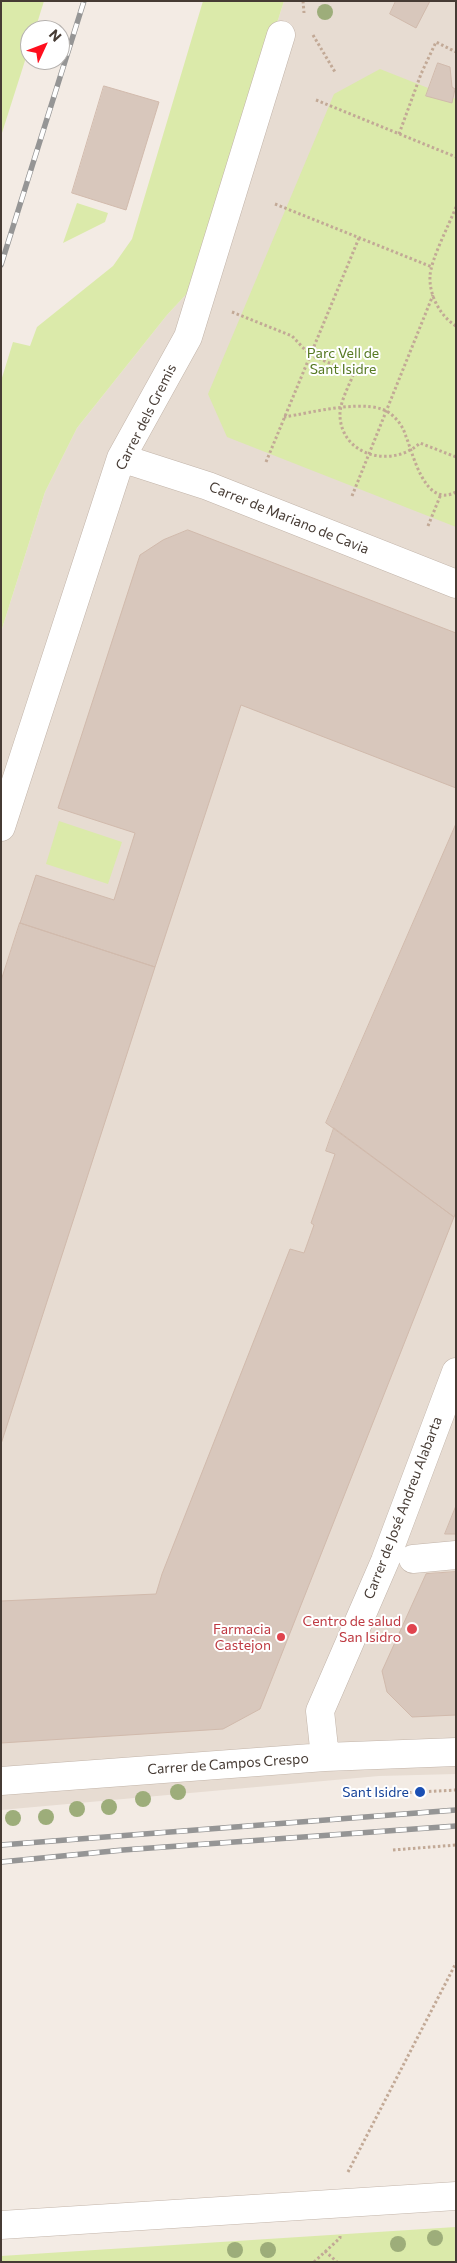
<!DOCTYPE html>
<html>
<head>
<meta charset="utf-8">
<style>
  body { margin:0 }
  #map { position:relative; width:457px; height:2263px; overflow:hidden; background:#f3ebe4; font-family:Commissioner,sans-serif }
  canvas { display:block }
  .frame { position:absolute; inset:0; border:2px solid #463b34; pointer-events:none }
  .north { position:absolute; left:20px; top:20px; width:50px; height:50px; box-sizing:border-box; background:#fff; border:1px solid #b5b1ae; border-radius:50%; rotate:47deg; font-size:14px; font-weight:700; line-height:20px; text-align:center; color:#463b34 }
  .north::after { content:''; display:block; margin:auto; width:18px; height:22px; background:#ff0f1e; clip-path:polygon(50% 0,100% 100%,50% 72%,0 100%) }
</style>
</head>
<body>
<div id="map">
<canvas width="457" height="2263"></canvas>
<div class="frame"></div>
<div class="north">N</div>
</div>
<script>
const c = document.querySelector('canvas').getContext('2d');
c.lineJoin = 'round';
function fill(path, color) { c.fillStyle = color; c.fill(path, 'evenodd'); }
function strokePath(path, color, width, dash) { c.strokeStyle = color; c.lineWidth = width; c.lineCap = dash ? 'butt' : 'round'; c.setLineDash(dash || []); c.stroke(path); }
function label(font, color, halo, rows, align = 'center') {
  c.font = font + ' Commissioner,sans-serif'; c.lineWidth = 4; c.setLineDash([]); c.textBaseline = 'middle'; c.strokeStyle = halo; c.fillStyle = color; for (const [text, x, y, turn = 0] of rows) {
    c.save(); c.translate(x, y); c.rotate((+turn || 0) * Math.PI / 180); c.textAlign = isNaN(turn) ? turn : align; if (halo) c.strokeText(text, 0, 0); c.fillText(text, 0, 0); c.restore();
  }
}
const residential = new Path2D(`
  M284,1H456V1774L379,1776L1,1810V632L45,492L77,428L167,315L194,286Z`);
const green = new Path2D(`
  M1,1H44L35,30H30V45L1,136Z
  M203,1H284L194,286L167,315L77,428L45,492L1,632V381L13,342L30,346L37,327L113,266L132,239Z
  M380,69L456,99V527L227,437L208,394L334,94Z
  M77,203L108,213L105,222L63,243Z
  M59,821L122,842L108,884L46,864Z
  M456,2227V2262H1V2256Z`);
const building = new Path2D(`
  M396,1H430L416,28L390,14Z
  M438,63L450,67L452,87L455,89L452,103L426,96Z
  M104,86L159,102L126,210L72,193Z
  M188,530L456,633V788L241,705L155,967L20,923L36,875L114,900L135,833L58,808L140,555L163,540Z
  M456,824V1212L454,1217L326,1123Z
  M20,923L155,967L1,1444V981Z
  M334,1128L454,1217L260,1709L223,1729L1,1743V1601L156,1594L162,1574L290,1249L304,1253L314,1225L311,1223L335,1154L326,1151Z
  M456,1506V1534H445Z
  M456,1572V1715L412,1717L387,1692L382,1671L426,1574Z`);
const path = new Path2D(`
  M303,1L304,13
  M313,35L335,72
  M316,100L456,157
  M399,134L421,74L436,42L456,52
  M275,204L432,267
  M456,207C449,225 431,259 430,276C429,295 440,316 456,326
  M232,312L292,336L310,355L354,373C349,386 339,403 340,417C343,457 393,468 420,443L456,457
  M284,417C311,413 372,396 392,415C398,420 403,427 405,434C413,452 424,509 456,492
  M266,462L359,238
  M352,496L433,295
  M428,526L441,494
  M384,1794L456,1790
  M393,1850L456,1845
  M348,2172L456,1963
  M325,2251L337,2262
  M314,2262L340,2238V2234`);
const street = new Path2D(`
  M121,458L208,486L456,584
  M1,827L121,458L188,337L281,35
  M413,1559L456,1555
  M325,1757L320,1711L385,1561L456,1372
  M1,1781L325,1757L456,1752
  M1,2225L456,2196`);
const rail = new Path2D(`
  M1,265L84,1
  M1,1845L456,1810
  M1,1862L123,1850L456,1826`);
const trees = [
  [325,12],
  [178,1792],
  [143,1799],
  [109,1807],
  [77,1809],
  [46,1817],
  [13,1818],
  [435,2238],
  [398,2244],
  [235,2250],
  [268,2250]
];
const markers = [
  [412,1629,6,"#e0444e"],
  [281,1637,5,"#e0444e"],
  [420,1792,6,"#1a4fb4"]
];
const parkNames = [
  ["Parc Vell de",343,353],
  ["Sant Isidre",343,369]
];
const streetNames = [
  ["Carrer dels Gremis",146,417,-63],
  ["Carrer de Mariano de Cavia",289,518,22],
  ["Carrer de José Andreu Alabarta",403,1508,-69],
  ["Carrer de Campos Crespo",228,1764,-4]
];
const healthNames = [
  ["Centro de salud",401,1621],
  ["San Isidro",401,1637],
  ["Farmacia",271,1629],
  ["Castejon",271,1645]
];
const transitNames = [
  ["Sant Isidre",409,1792]
];
fill(residential, '#e7dcd2');
fill(green, '#dbeaaa');
fill(building, '#d8c7bc');
strokePath(building, '#d1baac', 1);
strokePath(street, '#c2b4a9', 29);
strokePath(path, '#c2a996', 3, [2.5, 2.5]);
strokePath(street, '#fff', 28);
strokePath(rail, '#959595', 5.5);
strokePath(rail, '#fff', 4, [11]);
c.fillStyle = '#9dad7a';
for (const [x, y] of trees) { c.beginPath(); c.arc(x, y, 8, 0, 2 * Math.PI); c.fill(); }
for (const [x, y, r, color] of markers) { const dot = new Path2D(); dot.arc(x, y, r, 0, 2 * Math.PI); c.fillStyle = color; c.fill(dot); strokePath(dot, '#fff', 2); }
label('14px', '#577a24', '#fff', parkNames);
label('14px', '#463b34', '#fff', streetNames);
label('14px', '#be3a42', '#fff', healthNames, 'right');
label('14px', '#164399', '#fff', transitNames, 'right');
</script>
</body>
</html>
